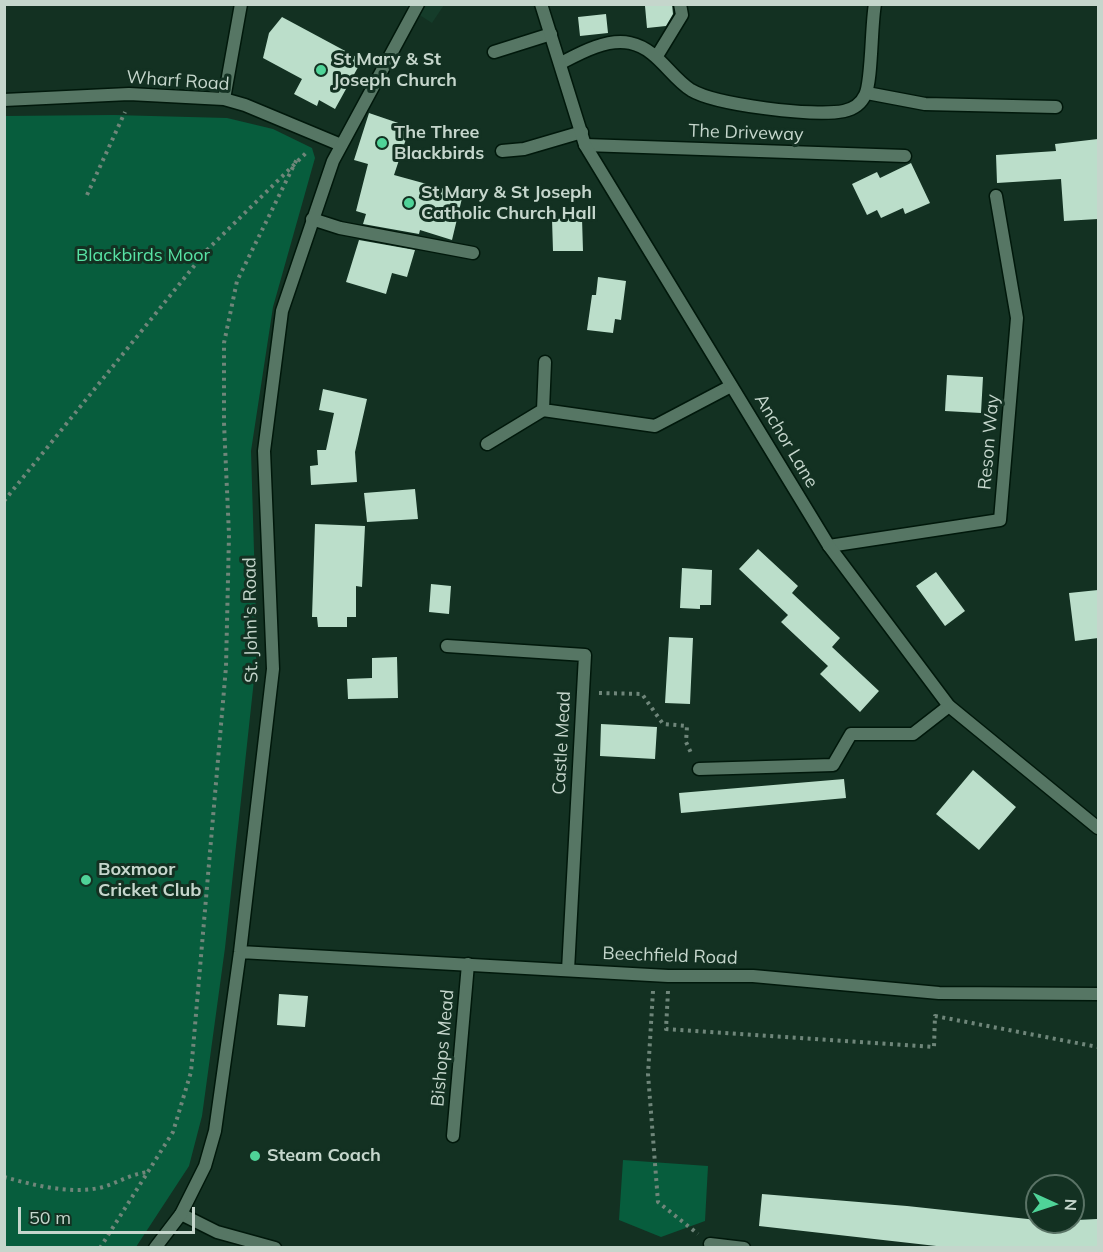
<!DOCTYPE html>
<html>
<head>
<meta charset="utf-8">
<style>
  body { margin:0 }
  #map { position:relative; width:1103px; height:1252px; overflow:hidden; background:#133122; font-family:Mulish,sans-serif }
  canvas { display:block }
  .frame { position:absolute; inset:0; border:6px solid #c5d6cc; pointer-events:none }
  .north { position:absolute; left:1025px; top:1174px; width:60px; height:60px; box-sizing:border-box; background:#133122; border:2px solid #5a7366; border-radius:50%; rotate:93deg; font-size:16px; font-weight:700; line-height:24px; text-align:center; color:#c5d6cc }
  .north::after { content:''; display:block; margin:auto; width:21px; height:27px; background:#4fd398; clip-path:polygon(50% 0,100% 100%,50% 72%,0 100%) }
  .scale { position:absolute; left:18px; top:1207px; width:177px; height:27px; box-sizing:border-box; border:3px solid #c5d6cc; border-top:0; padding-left:8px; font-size:18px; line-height:21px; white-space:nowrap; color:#c5d6cc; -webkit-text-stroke:4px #133122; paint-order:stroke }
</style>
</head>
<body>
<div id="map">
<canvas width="1103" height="1252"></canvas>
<div class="frame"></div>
<div class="north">N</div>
<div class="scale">50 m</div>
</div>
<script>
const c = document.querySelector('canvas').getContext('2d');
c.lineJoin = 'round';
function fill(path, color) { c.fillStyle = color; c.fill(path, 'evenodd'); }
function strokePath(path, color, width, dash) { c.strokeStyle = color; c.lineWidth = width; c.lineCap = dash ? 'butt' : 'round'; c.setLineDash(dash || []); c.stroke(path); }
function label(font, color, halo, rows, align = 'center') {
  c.font = font + ' Mulish,sans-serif'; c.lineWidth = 6; c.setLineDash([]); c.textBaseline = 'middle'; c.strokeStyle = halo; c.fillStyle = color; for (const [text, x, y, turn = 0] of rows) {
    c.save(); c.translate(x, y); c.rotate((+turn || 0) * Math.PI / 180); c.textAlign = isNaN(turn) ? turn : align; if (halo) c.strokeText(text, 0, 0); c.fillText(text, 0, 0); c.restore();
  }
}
const built = new Path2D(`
  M404,5H444L432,23Z`);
const green = new Path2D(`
  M114,115L227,118L273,129L312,148L315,158L273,307L251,451L257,652L225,948L202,1116L189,1166L136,1247H5V116Z
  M623,1160L708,1166L705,1221L661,1237L619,1220Z`);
const building = new Path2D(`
  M672,4L673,14L666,26L647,28L645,6Z
  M606,14L608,33L580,36L578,17Z
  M282,17L362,60L335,109L319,100L317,106L294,94L302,79L263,58L269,33Z
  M369,113L410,127L394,175L463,194L452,240L420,230L419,234L363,224L366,214L356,211L368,164L354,160Z
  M1098,139V219L1064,221L1061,179L997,183L996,155L1056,151L1055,144Z
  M911,163L930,203L905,214L903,208L881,218L877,210L867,215L852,184L877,172L880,178Z
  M582,218L583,251H553L552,219Z
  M359,240L415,250L407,277L392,273L386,294L346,282Z
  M598,277L626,281L621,320L615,319L613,333L587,330L592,295H596Z
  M947,375L983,377L981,413L945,411Z
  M323,389L367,399L355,452L357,482L311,485L310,466L318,465L317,450H326L334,413L319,410Z
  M415,489L418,519L367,522L364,493Z
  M315,524L365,526L362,587L356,586V617H347V627H318L317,617H312Z
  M758,549L798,586L792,593L840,638L832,647L879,691L860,712L820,674L828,666L781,622L788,615L739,569Z
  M682,568L712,570L711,605H700V609L680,608Z
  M936,572L965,611L945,626L916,586Z
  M431,584L451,586L449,614L429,612Z
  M1098,590V638L1075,641L1069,593Z
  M669,637L693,638L690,704L665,703Z
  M397,657L398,698L348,699L347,679L372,678V658Z
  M601,724L657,727L655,759L600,756Z
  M973,770L1016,807L979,850L936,814Z
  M844,779L846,798L681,813L679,793Z
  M279,994L308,996L305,1027L277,1025Z
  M762,1194L907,1206L1037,1220V1222L1097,1219V1248H954L759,1226Z`);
const path = new Path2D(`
  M87,195L125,112
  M4,501L207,250L308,151
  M599,693L642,694L663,724L687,726L686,742L692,755
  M653,991L648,1074L658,1202L698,1234
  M668,991L666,1029L934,1047L935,1016L1098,1047
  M4,1177C33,1185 69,1194 99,1188C116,1184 130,1174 148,1172
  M100,1248L173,1132L191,1072L226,667L229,535L224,423V343L237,281L297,159`);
const service = new Path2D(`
  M585,145L905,156
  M502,151L524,149L582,132
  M312,219L340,228L473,253
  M699,769L833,765L851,734H913L949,706
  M181,1214L217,1232L275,1248`);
const minor = new Path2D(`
  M494,52L551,34
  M657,56L682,15L680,4
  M561,63C580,53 607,38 630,43C658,49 669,76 691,90C716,105 815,117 844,111C853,109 861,104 865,95C872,82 871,25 875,4
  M867,93L925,104L1056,107
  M224,99L241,4
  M4,100L129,94L224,99L245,105L341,145
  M543,410L545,362
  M487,444L543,410L655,426L731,386
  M829,546L1000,520L1017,318L996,196
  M447,646L585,655L568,970
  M453,1136L468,964
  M710,1244L744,1248`);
const tertiary = new Path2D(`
  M541,4L585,145L829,546L949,706L1098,828
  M240,952L668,976H753L939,993L1098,994
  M155,1248L181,1214L205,1166L215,1131L240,952L273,669L264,451L282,311L333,161L418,4`);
const markers = [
  [321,70,6,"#4fd398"],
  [382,143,6,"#4fd398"],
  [409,203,6,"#4fd398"],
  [86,880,6,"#4fd398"],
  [255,1156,6,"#4fd398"]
];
const poiNames = [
  ["St Mary & St",333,60],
  ["Joseph Church",333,81],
  ["The Three",394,133],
  ["Blackbirds",394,154],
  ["St Mary & St Joseph",421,193],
  ["Catholic Church Hall",421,214],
  ["Boxmoor",98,870],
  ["Cricket Club",98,891],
  ["Steam Coach",267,1156]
];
const streetNames = [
  ["Wharf Road",178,81,4],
  ["The Driveway",746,133,2],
  ["Anchor Lane",786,441,59],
  ["Reson Way",989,442,-85],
  ["St. John's Road",251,620,-91],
  ["Castle Mead",562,743,-87],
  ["Beechfield Road",670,956,2],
  ["Bishops Mead",443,1048,-85]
];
const parkNames = [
  ["Blackbirds Moor",143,256]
];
fill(built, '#153c2a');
fill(green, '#075d3d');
fill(building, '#bbdeca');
strokePath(service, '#00180b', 15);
strokePath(minor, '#00180b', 15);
strokePath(tertiary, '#00180b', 15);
strokePath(path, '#6f867a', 4, [3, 4.5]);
strokePath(service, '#567664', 12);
strokePath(minor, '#567664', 12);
strokePath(tertiary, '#567664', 12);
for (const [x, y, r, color] of markers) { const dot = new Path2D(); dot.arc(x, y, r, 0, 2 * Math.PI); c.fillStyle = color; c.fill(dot); strokePath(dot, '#133122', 2); }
label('bold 18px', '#c5d6cc', '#133122', poiNames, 'left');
label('18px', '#c5d6cc', '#133122', streetNames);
label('18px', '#58e4a5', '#133122', parkNames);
</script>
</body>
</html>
